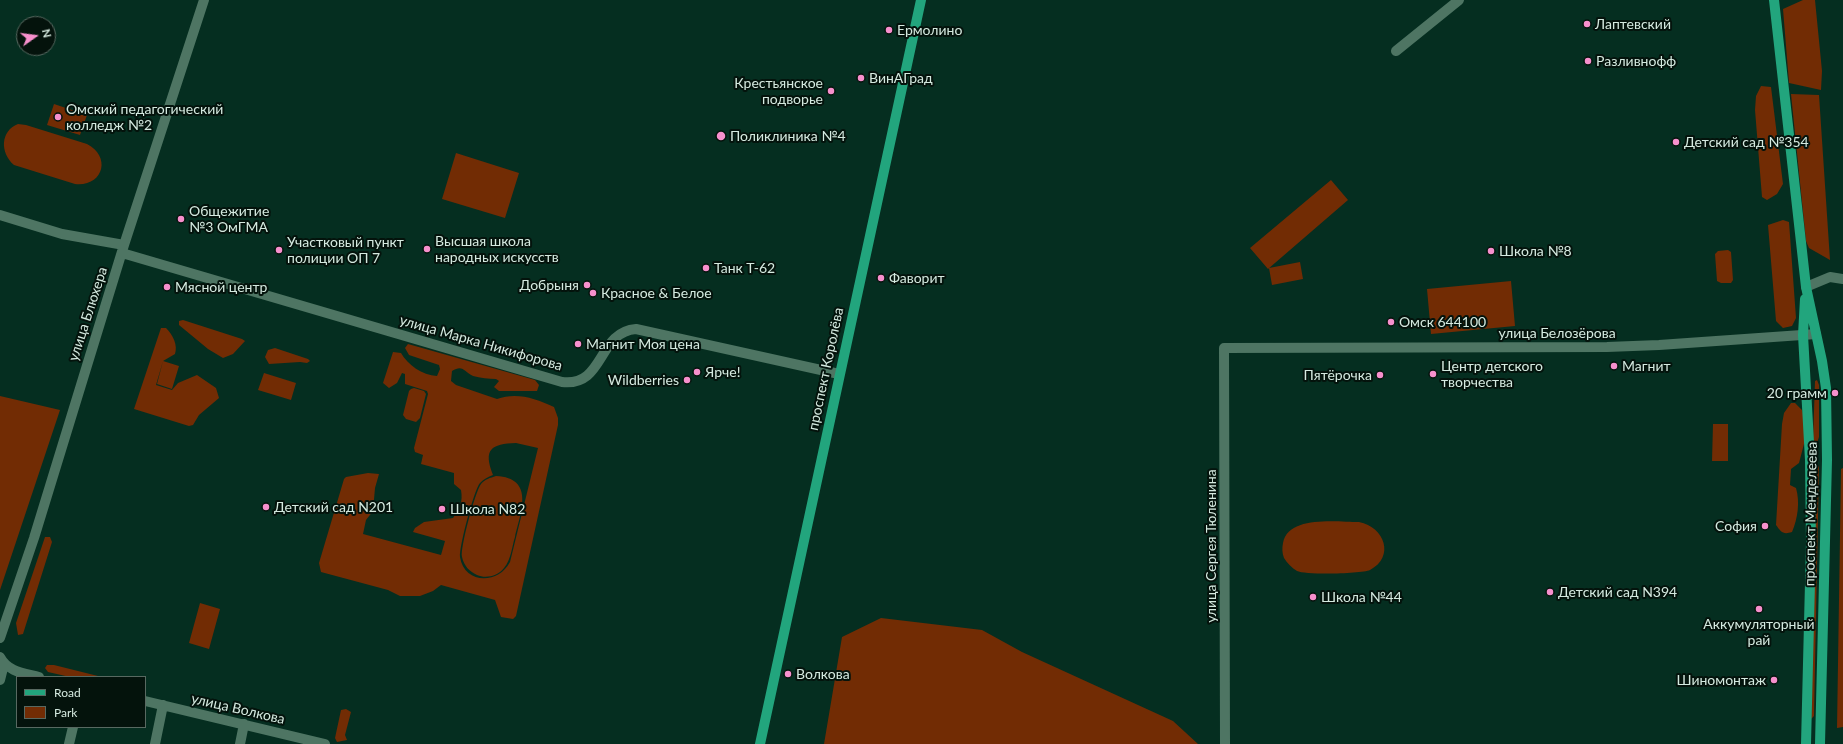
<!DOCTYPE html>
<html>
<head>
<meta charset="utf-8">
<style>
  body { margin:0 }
  #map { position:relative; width:1843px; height:744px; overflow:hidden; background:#052e20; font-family:Lato,sans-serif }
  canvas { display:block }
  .legend { position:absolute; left:16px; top:676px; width:130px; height:52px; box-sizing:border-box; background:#04130c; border:1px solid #586961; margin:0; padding:5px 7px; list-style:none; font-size:12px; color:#d5eae0 }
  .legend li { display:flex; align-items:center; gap:8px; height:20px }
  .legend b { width:20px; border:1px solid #586961 }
  .north { position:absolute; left:16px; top:16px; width:40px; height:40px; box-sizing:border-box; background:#04130c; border:1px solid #586961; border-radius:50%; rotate:76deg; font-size:11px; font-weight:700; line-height:16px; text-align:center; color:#d5eae0 }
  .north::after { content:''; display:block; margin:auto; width:14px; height:18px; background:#f790cd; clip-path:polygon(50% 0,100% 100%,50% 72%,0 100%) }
</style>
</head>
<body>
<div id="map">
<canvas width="1843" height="744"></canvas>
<ul class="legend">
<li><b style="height:5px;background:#22a57d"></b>Road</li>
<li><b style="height:11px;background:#722c04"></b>Park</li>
</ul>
<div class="north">N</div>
</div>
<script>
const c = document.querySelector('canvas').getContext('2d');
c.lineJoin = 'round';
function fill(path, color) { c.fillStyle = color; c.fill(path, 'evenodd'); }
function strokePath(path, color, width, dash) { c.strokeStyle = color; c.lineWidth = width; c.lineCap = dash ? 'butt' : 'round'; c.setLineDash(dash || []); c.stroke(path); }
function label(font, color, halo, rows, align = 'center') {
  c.font = font + ' Lato,sans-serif'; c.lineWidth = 4; c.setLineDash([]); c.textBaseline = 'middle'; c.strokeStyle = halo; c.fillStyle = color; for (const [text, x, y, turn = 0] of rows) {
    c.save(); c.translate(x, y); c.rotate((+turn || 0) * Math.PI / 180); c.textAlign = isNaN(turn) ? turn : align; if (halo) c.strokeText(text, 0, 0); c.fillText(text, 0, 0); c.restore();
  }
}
const green = new Path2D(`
  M1803,0H1815L1822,71L1821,90L1789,83L1783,9Z
  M1761,86L1771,87L1783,184L1777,194L1767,200L1762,197L1755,110L1756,96Z
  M1791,94L1819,95L1830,260L1809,248L1806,241Z
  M54,104L87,115L80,135L47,125Z
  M18,124L26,125L87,144C112,157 103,187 75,184L14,165C0,153 0,131 18,124Z
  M456,153L519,173L505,218L442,199Z
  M1331,180L1348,200L1268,269L1250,248Z
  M1783,220L1789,222L1796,318L1792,326L1783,328L1776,321L1768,225Z
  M1728,250L1731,252L1733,280L1731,283H1721L1717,281L1715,254L1718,251Z
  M1300,262L1303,279L1272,285L1269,268Z
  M1511,281L1515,326L1431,334L1427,289Z
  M183,320L242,339L245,341L233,354L223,358L208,349L179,325V321Z
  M161,328H166C173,335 178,345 175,354L163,361L179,366L172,389L157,384L163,361L156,385L172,390L178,383L197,375L216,388L219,398L199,415L193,425L189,426L134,409Z
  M408,344L535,380L539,385L537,391H499L494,387L499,381L496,379C489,379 480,378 473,376C464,372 463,364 452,371L451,381L456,385L497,399C516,392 535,398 554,407L558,418V425L516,616L513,619L501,617L495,600L441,585L433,591L420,596H400L388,590L321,572L319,563L344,479L346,477L368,473L379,474L375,488L373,511L366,520L363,534L441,555L445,541L413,532L415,528L424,522L453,518C460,508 463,502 461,490L454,484V473L421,464L423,455L415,452L414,448L428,394L427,391L405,384V374L402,373L397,383L389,388L383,383L393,352L401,353C408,365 422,375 437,376L440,369L439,365L409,355L405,348ZM516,443L538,448L510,562C498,585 464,584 460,557C459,547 474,490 480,483C484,479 488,477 493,475C483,449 491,444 516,443Z
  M275,348L308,359L310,361L307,363L300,362L269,364L265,357L268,350Z
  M264,373L296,383L291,400L258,390Z
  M1817,380L1819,385V437L1817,443L1813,441L1815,381Z
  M414,388L424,391L426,394L420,418L416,422L406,419L403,415L409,391L411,389Z
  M0,396L60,410L0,590Z
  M1791,403H1795L1802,410L1805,420L1804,444L1799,463L1791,469L1790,485L1796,488C1800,502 1798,518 1792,532C1783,535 1781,532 1776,525L1782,424L1784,413Z
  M1713,424H1728V461H1712Z
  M1817,464L1819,467L1814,716L1811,719L1815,466Z
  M1843,468V727L1837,728L1841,469Z
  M496,476C535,478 521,512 515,537C512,546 511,560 504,568C498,576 486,579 477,575C469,571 464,566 462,557C460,548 475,492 481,484C485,479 490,478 496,476Z
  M1359,522C1385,527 1395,557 1370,570C1361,574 1305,575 1297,571C1292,568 1287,563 1284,558C1282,553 1282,548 1283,543C1288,515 1337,522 1359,522Z
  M45,537H50L52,542L23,634L18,635L16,623Z
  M200,603L220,609L209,649L189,643Z
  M881,618L982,630L1022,652L1173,721L1198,744H824L842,637Z
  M47,665H54L102,677H70L48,672L45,668Z
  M346,709L351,712L345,735L347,740L337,742L335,738L341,710Z`);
const minor = new Path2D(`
  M1396,51L1459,0
  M0,215L62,234L124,245
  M122,253L562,382C605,387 597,332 636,329L839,374
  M1806,287L1830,277L1843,279
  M0,638L34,538L124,245L204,0
  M0,657C8,672 24,673 39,677
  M0,680L4,664
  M145,701L325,744
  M69,744L73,727
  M155,744L163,705
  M240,744L244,724
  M1225,744L1224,348L1607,347L1659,345L1816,334`);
const major = new Path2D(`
  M1774,0L1806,287L1822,361L1826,388L1827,460L1820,744
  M1805,299L1803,335L1810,460L1811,542L1806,744
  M760,744L921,0`);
const markers = [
  [1587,24,4,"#f790cd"],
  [889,30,4,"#f790cd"],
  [1588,61,4,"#f790cd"],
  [861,78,4,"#f790cd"],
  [831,91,4,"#f790cd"],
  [58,117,4,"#f790cd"],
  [721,136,5,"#f790cd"],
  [1676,142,4,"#f790cd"],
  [181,219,4,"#f790cd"],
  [427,249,4,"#f790cd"],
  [279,250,4,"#f790cd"],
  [1491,251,4,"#f790cd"],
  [706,268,4,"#f790cd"],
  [881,278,4,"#f790cd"],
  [587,285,4,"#f790cd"],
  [167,287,4,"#f790cd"],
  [593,293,4,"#f790cd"],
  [1391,322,4,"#f790cd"],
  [578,344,4,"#f790cd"],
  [1614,366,4,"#f790cd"],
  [697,372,4,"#f790cd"],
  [1433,374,4,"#f790cd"],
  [1380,375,4,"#f790cd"],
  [687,380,4,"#f790cd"],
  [1835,393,4,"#f790cd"],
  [266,507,4,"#f790cd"],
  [442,509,4,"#f790cd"],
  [1765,526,4,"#f790cd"],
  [1550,592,4,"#f790cd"],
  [1313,597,4,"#f790cd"],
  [1759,609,4,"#f790cd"],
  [788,674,4,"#f790cd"],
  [1774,680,4,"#f790cd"]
];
const poiNames = [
  ["Лаптевский",1595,24],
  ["Ермолино",897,30],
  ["Разливнофф",1596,61],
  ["ВинАГрад",869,78],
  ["Крестьянское",823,83,"right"],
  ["подворье",823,99,"right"],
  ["Омский педагогический",66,109],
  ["колледж №2",66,125],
  ["Поликлиника №4",730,136],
  ["Детский сад №354",1684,142],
  ["Общежитие",189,211],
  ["№3 ОмГМА",189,227],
  ["Высшая школа",435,241],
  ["народных искусств",435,257],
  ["Участковый пункт",287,242],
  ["полиции ОП 7",287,258],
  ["Школа №8",1499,251],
  ["Танк Т-62",714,268],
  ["Фаворит",889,278],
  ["Добрыня",579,285,"right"],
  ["Мясной центр",175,287],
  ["Красное & Белое",601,293],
  ["Омск 644100",1399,322],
  ["Магнит Моя цена",586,344],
  ["Центр детского",1441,366],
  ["творчества",1441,382],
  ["Магнит",1622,366],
  ["Ярче!",705,372],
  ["Пятёрочка",1372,375,"right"],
  ["Wildberries",679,380,"right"],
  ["20 грамм",1827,393,"right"],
  ["Детский сад N201",274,507],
  ["Школа N82",450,509],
  ["София",1757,526,"right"],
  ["Детский сад N394",1558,592],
  ["Школа №44",1321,597],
  ["Аккумуляторный",1759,624,"center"],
  ["рай",1759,640,"center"],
  ["Волкова",796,674],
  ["Шиномонтаж",1766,680,"right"]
];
const streetNames = [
  ["улица Блюхера",88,314,-72],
  ["улица Белозёрова",1557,333],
  ["улица Марка Никифорова",481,343,16],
  ["проспект Королёва",826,369,-78],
  ["проспект Менделеева",1811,514,-89],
  ["улица Сергея Тюленина",1211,546,-90],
  ["улица Волкова",238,709,13]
];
fill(green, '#722c04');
strokePath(minor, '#4e7563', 10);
strokePath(major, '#22a57d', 10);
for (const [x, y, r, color] of markers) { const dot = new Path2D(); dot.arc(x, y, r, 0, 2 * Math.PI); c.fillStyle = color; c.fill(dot); strokePath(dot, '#04130c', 1.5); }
label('14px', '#d5eae0', '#04130c', poiNames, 'left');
label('14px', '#d5eae0', '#04130c', streetNames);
</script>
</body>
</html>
